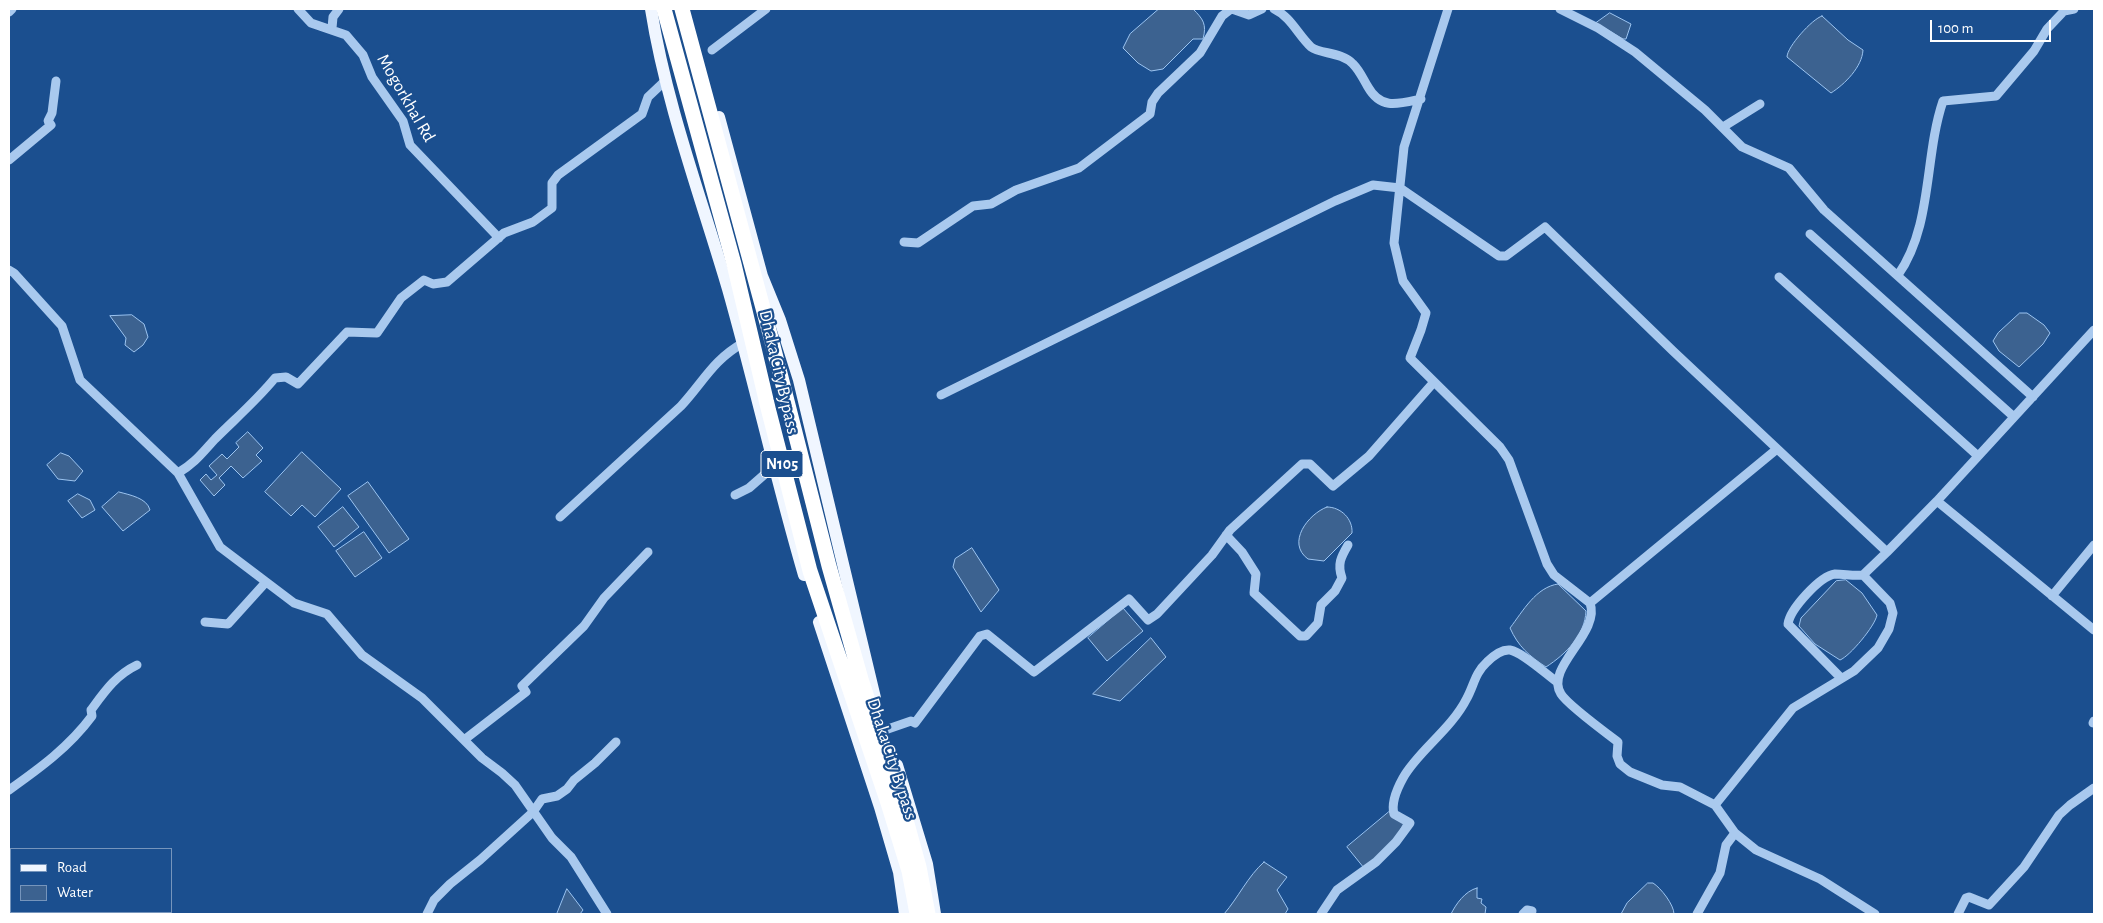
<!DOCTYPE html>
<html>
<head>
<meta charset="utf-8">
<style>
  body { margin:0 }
  #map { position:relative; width:2103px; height:923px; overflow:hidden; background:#1b4f8f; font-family:"Alegreya Sans",sans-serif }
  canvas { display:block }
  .frame { position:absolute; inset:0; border:10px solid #fff; pointer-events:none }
  .legend { position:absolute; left:10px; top:848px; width:162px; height:65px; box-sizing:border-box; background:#1b4f8f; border:1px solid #7695bc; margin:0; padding:6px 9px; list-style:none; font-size:15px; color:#fff }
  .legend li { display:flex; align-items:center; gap:10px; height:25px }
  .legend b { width:25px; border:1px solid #7695bc }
  .scale { position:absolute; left:1930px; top:20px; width:121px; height:22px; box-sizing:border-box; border:2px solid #fff; border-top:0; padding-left:6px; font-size:15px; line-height:18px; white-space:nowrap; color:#fff; -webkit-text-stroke:4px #1b4f8f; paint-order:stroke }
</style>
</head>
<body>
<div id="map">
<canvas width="2103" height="923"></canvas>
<div class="frame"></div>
<ul class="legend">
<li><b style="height:6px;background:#f0f6ff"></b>Road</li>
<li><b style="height:14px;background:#3c6290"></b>Water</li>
</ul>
<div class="scale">100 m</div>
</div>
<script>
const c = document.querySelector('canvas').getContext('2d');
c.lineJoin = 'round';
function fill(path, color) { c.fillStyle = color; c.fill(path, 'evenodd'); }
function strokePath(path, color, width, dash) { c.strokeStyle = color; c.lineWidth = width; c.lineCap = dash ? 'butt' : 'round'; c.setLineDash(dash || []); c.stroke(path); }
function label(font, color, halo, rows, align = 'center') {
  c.font = font + ' "Alegreya Sans",sans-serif'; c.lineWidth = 4.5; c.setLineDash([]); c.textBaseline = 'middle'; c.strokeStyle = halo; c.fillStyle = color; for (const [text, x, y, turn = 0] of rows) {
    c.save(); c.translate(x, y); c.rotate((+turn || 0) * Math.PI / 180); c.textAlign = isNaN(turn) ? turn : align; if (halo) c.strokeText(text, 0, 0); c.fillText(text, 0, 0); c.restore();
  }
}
const water = new Path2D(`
  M1159,9H1193C1203,19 1207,24 1203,39H1193L1163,69L1151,71L1138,63L1123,48L1130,34Z
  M1610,13L1631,24L1626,39H1623L1596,23Z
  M1822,16L1848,40L1863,50C1862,67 1845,84 1831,93L1787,57C1787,47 1812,19 1822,16Z
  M2020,313H2027L2044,325L2050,333L2043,344L2019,367L1999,351L1993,341L1998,333Z
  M132,315L144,324L148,337L143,345L134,352L125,345L126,338L110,316Z
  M248,432L263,448L256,455L262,461L243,478L231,466L219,478L225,485L214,496L200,480L206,474L211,480L217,475L209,466L222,454L227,459L239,447L236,443Z
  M302,452L341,489L315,517L302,505L291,516L265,492Z
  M61,453L69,456L83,471L75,481L58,479L47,465Z
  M368,482L409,539L389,553L348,496Z
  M119,492C130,495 147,498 150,510L123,531L102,507Z
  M78,494L90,500L95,510L82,518L68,501Z
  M343,507L359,527L334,547L318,527Z
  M1327,507C1341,507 1353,519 1352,533L1324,561L1308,559C1286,543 1308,514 1327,507Z
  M364,532L382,558L355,577L336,551Z
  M972,548L999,590L981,612L953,567L955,559Z
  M1846,580L1862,593L1877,615C1875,626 1850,656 1840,660L1815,644L1799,626L1801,618L1836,581Z
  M1558,584L1586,611C1585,635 1566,654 1546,667C1529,656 1518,646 1510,628C1523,611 1536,587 1558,584Z
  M1123,608L1143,631L1107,661L1088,638Z
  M1151,638L1166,657L1120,701L1093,694Z
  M1389,812L1404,823L1395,840L1364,868L1347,847Z
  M1264,862L1287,877L1277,890L1288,909L1285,914H1224C1238,898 1248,876 1264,862Z
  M1648,883H1653C1661,888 1674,905 1674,914H1621L1627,903Z
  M1477,888V898L1482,899L1481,903L1486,907L1485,914H1451C1456,904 1465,891 1477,888Z
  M567,889L583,910L580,914H557Z`);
const minor = new Path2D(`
  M298,9L311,23L346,35L363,55L372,77L403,121L410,145L499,238
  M1232,9L1249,15L1262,9
  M1274,9C1291,17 1298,35 1311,47C1320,54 1342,52 1353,64C1360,71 1363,79 1368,87C1381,110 1398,104 1421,99
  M1448,9L1404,147L1394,243L1403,281L1426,313L1421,330L1410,358L1500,447L1509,460L1547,564L1554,575L1590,603C1601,633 1544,668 1561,694C1567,704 1606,733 1618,742L1617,756L1620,764L1630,772L1662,785L1680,787L1715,805L1735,833L1756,850L1820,879L1875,914
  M1560,9L1598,28L1635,52L1705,110L1742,147L1789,168L1824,210L2033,397
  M9,12L12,9
  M332,28L333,17L339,9
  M712,50L766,9
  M1723,127L1760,104
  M9,160L51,125L48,121L52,113L56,81
  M1810,234L2014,417
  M904,242L918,243L973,206L991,204L1016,190L1079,168L1150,114L1152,102L1158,93L1200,53L1222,16L1231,9
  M9,270L14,273L62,326L80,380L178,473L220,547L294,603L327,614L362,655L422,698L482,758L502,773L515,785L552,838L571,857L607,914
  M1898,275C1933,225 1924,157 1943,101L1996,96L2034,51L2047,29L2064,11L2074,9
  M1779,277L1978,456
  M941,395L1335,201L1373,185L1400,188L1499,256H1506L1545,227L1673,351L1887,552L1937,501L2094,630
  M178,473C195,463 202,453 215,439C235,419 256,401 275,378L286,377L298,384L347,332L377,333L401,298L424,280L433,284L447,282L504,233L533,222L552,208V183L558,175L642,114L648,97L666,80
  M735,495L749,488L773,467
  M1937,501L2094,330
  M560,517L681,406C704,381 713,360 743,343
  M1226,535L1242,552L1256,574L1254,593L1300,636H1306L1318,623L1321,605L1335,591L1342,578C1337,564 1341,557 1348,545
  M2052,596L2094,545
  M1590,603L1777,449
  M205,622L228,624L266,582
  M1841,678L1788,624C1790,609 1820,576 1835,574C1845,574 1853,576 1863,575
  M2093,723L2094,721
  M885,730L911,721L915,723L980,636L987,634L1034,672L1129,599L1148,620L1157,614L1212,555L1230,530L1302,464H1310L1333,486L1369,456L1434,382
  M464,740L526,692L522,686L584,626L604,598L648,552
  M9,790C40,768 69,747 92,716L91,710C105,691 116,675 137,665
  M1715,805L1793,708L1854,671L1878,648L1889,629L1893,613L1890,603L1863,575L1887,552
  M9,859L11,862
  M59,912L60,914
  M427,914L434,900L450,884L480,860L533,812L542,799L557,796L567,789L574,780L595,763L616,742
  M1321,914L1337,890L1376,862L1396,842L1410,823L1394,814C1391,803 1398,787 1403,778C1418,751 1451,730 1467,698C1474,685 1475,673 1487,662C1492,657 1501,649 1510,650C1522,652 1546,674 1557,682
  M1523,914L1527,910L1532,911
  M1697,914L1720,873L1726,845L1735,833
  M1958,914L1966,898L1969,897L1989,905L2024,867L2059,815L2070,805L2094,788`);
const major = new Path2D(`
  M651,9C666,104 701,197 728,289C755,384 776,480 804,575
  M719,117L762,276L780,320L799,380L875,698
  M819,622L880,807L899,872L905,914
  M897,765L927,864L935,914`);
const highway = new Path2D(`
  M664,9L734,264L768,408L810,571L888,803L909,871L917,914
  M682,9L770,334L829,566L861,679L900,798L919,867L928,914`);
const shields = [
  [782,464,42]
];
const shieldNames = [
  ["N105",782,464]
];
const streetNames = [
  ["Mogorkhal Rd",406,98,60],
  ["Dhaka City Bypass",779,372,77],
  ["Dhaka City Bypass",892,759,72]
];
fill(water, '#3c6290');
strokePath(water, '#9cc4f0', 1);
strokePath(minor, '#a9c9ee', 9);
strokePath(major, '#f0f6ff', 12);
strokePath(highway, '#fff', 15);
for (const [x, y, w] of shields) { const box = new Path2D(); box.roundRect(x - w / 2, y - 13.5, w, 27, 4); c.fillStyle = '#1b4f8f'; c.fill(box); strokePath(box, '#fff', 1); }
label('bold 16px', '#fff', null, shieldNames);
label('18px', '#fff', '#1b4f8f', streetNames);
</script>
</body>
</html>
